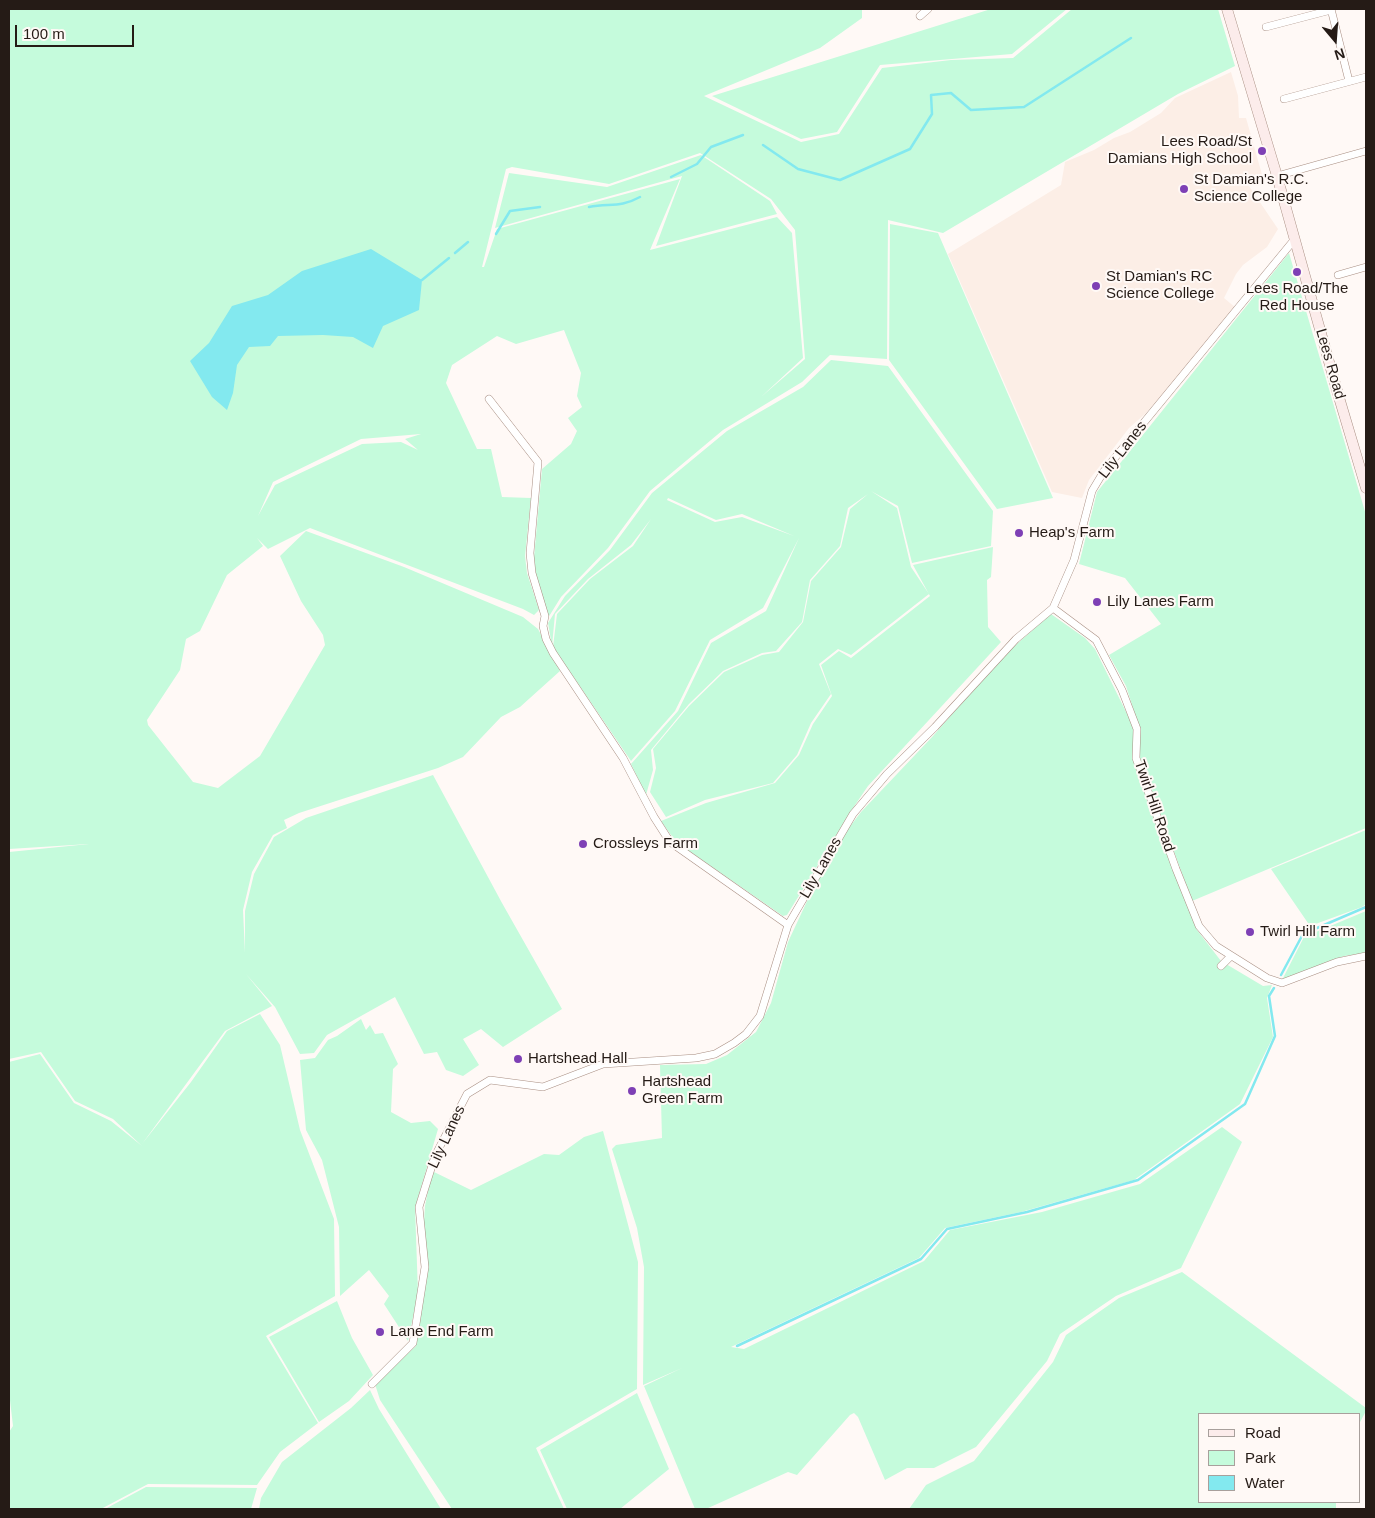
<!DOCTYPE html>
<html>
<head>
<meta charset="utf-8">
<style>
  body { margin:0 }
  #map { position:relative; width:1375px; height:1518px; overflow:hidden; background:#fff9f6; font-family:Helvetica,sans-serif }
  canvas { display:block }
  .frame { position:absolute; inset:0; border:10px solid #251b16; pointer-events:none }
  .legend { position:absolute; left:1198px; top:1413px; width:162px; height:90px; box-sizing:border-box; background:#fff9f6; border:1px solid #a8a09c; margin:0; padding:6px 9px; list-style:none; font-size:15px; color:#251b16 }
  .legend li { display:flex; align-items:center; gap:10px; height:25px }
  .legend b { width:25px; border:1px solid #a8a09c }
  .north { position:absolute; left:1310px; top:15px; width:50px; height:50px; -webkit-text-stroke:4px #fff9f6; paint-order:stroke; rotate:162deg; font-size:14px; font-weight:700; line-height:20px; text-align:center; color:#251b16 }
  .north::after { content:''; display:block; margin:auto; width:18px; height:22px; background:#251b16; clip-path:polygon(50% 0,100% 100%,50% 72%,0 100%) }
  .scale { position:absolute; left:15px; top:25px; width:119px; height:22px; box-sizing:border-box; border:2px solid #251b16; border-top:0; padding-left:6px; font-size:15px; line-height:18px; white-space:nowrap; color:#251b16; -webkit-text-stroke:4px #fff9f6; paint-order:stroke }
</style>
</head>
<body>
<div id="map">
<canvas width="1375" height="1518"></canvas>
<div class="frame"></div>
<ul class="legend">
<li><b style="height:6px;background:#fceceb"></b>Road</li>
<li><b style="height:14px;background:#c5fbdc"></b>Park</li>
<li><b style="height:14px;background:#83e9ef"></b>Water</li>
</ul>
<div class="north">N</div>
<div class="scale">100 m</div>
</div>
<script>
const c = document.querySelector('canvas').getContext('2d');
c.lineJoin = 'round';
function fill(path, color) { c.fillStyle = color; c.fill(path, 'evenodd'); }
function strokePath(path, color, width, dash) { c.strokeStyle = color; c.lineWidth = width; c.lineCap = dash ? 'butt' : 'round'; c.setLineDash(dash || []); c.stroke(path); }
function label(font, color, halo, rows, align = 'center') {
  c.font = font + ' Helvetica,sans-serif'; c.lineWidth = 4; c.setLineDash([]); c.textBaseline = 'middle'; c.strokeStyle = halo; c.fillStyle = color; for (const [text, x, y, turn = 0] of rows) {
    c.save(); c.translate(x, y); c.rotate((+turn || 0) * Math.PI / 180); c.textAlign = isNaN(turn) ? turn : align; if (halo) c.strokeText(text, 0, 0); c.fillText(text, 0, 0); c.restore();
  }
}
const built = new Path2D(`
  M1231,72L1238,96L1239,118H1246L1263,178L1247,183L1278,229L1267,247L1243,265L1236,274L1224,298L1236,308L1193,361L1145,414L1129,428L1089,480L1082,498L1052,492L948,254L1061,185L1065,162L1094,150L1114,138L1130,132L1161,113L1175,98Z`);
const green = new Path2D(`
  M9,9H862V18L820,48L704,96L801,142L839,134L882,68L951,60L1013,58L1072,9H1218L1235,66L1178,94L943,233L888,220L887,359L830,355L802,382L723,430L650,491L608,548L561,597L548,618L533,569L542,469L571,444L577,431L568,418L582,407L577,396L581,373L564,330L516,344L497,336L452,365L446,383L477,449H491L502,497L531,498L525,556L527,573L539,610L534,615L523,609L310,528L268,549L257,538L263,546L227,575L200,631L186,639L180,670L147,720L148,725L193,782L218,788L260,756L325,645L323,635L301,601L280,556L306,531L404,567L523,617L538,629L560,671L520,707L501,717L463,757L438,768L299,813L284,820L287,828L273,835L252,872L243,910L245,953V911L254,874L274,837L306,818L433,775L502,903L562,1009L503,1047L481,1029L463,1039L479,1065L463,1076L446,1070L437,1052L424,1054L395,997L327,1035L314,1053L300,1054L275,1007L246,974L272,1006L225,1031L142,1144L191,1082L227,1031L260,1014L280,1045L300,1130L334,1219L335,1296L266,1336L318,1423L280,1452L257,1485L148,1484L101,1509H9V1432L13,1426L9,1392V1062L40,1054L74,1103L111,1121L142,1146L113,1119L75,1101L41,1052L9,1059V852L89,844L9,849ZM700,153L771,199L795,230L805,359L761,397L803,358L792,233L777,217L650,250L680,179L497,229L484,267H482L506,169L512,167L609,184ZM421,434L405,439L418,450L401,442L362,444L275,485L258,516L273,482L361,439Z
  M991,9H1067L1012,54L880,65L837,132L801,139L712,96Z
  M701,155L770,201L777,214L656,246L682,176L495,228L509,173L607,187Z
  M890,224L938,233L1053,498L997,509L889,360Z
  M1289,253L1366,515V828L1192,901L1140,758V730L1126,686L1109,655L1161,624L1125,578L1079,564L1097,492Z
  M831,360L888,366L993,511L991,546L912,563L898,506L871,491L897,508L911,567L929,594L851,655L838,649L819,664L831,694L811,723L797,755L773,783L705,800L666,817L650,792L656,768L653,749L689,706L724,672L762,655L779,652L803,622L811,581L841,547L850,509L868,494L848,508L840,546L810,580L802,622L776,651L762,653L723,671L689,704L651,750L653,770L646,795L631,764L678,711L711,643L766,611L799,538L763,608L710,640L675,711L631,761L553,647L557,614L590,579L633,546L651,519L631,545L588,579L555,614L552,646L548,623L565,596L610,550L652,493L727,431L803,387ZM668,498L716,520L742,514L794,536L742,517L715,522L667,500Z
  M993,547L991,577L987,580L988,627L1001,642L868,786L853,808L787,915L783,916L676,842L661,821L706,803L775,783L799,755L813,724L832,696L821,665L839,651L851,658L930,596L913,565Z
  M1051,614L1085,638L1095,649L1134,728L1133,759L1152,815L1197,930L1221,961L1263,986L1272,985L1267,998L1273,1037L1240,1104L1134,1180L1021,1212L945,1228L919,1258L731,1347L744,1349L924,1261L950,1230L1042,1212L1140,1184L1222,1127L1242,1142L1181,1268L1116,1296L1060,1334L1047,1361L976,1447L934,1468H907L885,1480L858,1417L854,1413L850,1415L797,1475L788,1472L706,1509H695L644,1386L682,1368L643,1385L644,1267L637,1228L612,1149L616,1145L662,1138L660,1065L706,1064L727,1055L756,1032L771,1003L788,942L829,854L861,812L933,736L1002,657Z
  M1366,830V904L1362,907L1310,926L1271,869Z
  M1366,911V953L1344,956L1282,980L1304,937Z
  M361,1019L366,1030L370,1025L375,1034L383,1033L398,1064L393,1069L391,1112L411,1123L430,1121L438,1129L415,1208L418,1293L408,1341L384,1304L389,1296L369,1270L340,1296L339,1227L322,1160L306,1130L300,1060L315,1058L328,1040L337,1036Z
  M603,1131L638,1262L637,1389L536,1448L564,1509H452L380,1400L375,1384L416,1346L425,1206L432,1171L471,1190L544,1154L559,1155L584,1137Z
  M1182,1272L1366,1408V1411L1359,1424V1414H1199V1502H1336V1509H909L926,1485L974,1461L1053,1362L1066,1335L1119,1298Z
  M337,1301L352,1338L373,1375L349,1401L319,1422L269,1337Z
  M370,1390L379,1409L441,1509H259L261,1498L282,1462L351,1408Z
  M637,1393L669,1469L620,1509H567L540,1450Z
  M146,1487L257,1488L251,1509H105Z`);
const water = new Path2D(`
  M371,249L422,280L419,310L383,326L373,348L353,337L323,335L278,336L270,346L249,347L237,365L233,393L227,410L212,397L190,361L209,343L232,306L268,295L302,271Z`);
const stream = new Path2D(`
  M763,145L798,169L840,180L910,149L932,114L931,95L951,93L971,110L1024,107L1131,38
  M671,177L697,164L711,147L743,135
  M589,207C610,203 620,208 640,197
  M496,234L510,211L540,207
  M455,253L468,242
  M422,280L449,258
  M1281,975L1303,934L1366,907
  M737,1346L921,1259L947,1229L1027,1212L1138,1180L1245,1104L1275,1036L1269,996L1274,988`);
const street = new Path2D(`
  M1331,9L1349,81
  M920,16L928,9
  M1266,27L1331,10
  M1284,99L1366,77
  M1277,176L1366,151
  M1338,275L1366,267
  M489,399L538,462L530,553L532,573L545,616L543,626L546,639L553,653L623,758L654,817L670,842L788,925
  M1053,608L1096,640L1122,690L1137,729L1136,758L1176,869L1199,926L1216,946L1267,978L1282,983L1337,962L1366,956
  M1221,966L1231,956
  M372,1384L413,1343L425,1267L419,1207L435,1156L467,1094L490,1080L543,1087L603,1064L696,1058L715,1054L734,1043L746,1034L760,1016L788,925L853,814L887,774L935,727L1016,639L1053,608L1074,560L1092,491L1104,471L1294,240`);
const secondary = new Path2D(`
  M1227,9L1277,176L1338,394L1366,488`);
const markers = [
  [1262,151,5,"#7e40b5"],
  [1184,189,5,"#7e40b5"],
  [1297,272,5,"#7e40b5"],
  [1096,286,5,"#7e40b5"],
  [1019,533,5,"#7e40b5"],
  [1097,602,5,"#7e40b5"],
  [583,844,5,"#7e40b5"],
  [1250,932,5,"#7e40b5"],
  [518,1059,5,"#7e40b5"],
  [632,1091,5,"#7e40b5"],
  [380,1332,5,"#7e40b5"]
];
const poiNames = [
  ["Lees Road/St",1252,142,"right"],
  ["Damians High School",1252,159,"right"],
  ["St Damian's R.C.",1194,180],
  ["Science College",1194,197],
  ["St Damian's RC",1106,277],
  ["Science College",1106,294],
  ["Lees Road/The",1297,289,"center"],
  ["Red House",1297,306,"center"],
  ["Heap's Farm",1029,533],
  ["Lily Lanes Farm",1107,602],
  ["Crossleys Farm",593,844],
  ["Twirl Hill Farm",1260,932],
  ["Hartshead Hall",528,1059],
  ["Hartshead",642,1082],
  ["Green Farm",642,1099],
  ["Lane End Farm",390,1332]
];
const streetNames = [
  ["Lees Road",1330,364,74],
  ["Lily Lanes",1123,450,-52],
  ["Twirl Hill Road",1154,806,71],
  ["Lily Lanes",821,868,-60],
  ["Lily Lanes",447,1137,-65]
];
fill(built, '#fceee6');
fill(green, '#c5fbdc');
fill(water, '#83e9ef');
strokePath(stream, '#83e9ef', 2.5);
strokePath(street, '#a98f83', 8);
strokePath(secondary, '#a98f83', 11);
strokePath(street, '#fff', 7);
strokePath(secondary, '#fceceb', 10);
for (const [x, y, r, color] of markers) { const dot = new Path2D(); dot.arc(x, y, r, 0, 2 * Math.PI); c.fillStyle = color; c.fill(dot); strokePath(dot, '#fff9f6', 2); }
label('15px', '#251b16', '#fff9f6', poiNames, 'left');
label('15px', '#251b16', '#fff9f6', streetNames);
</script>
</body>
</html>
